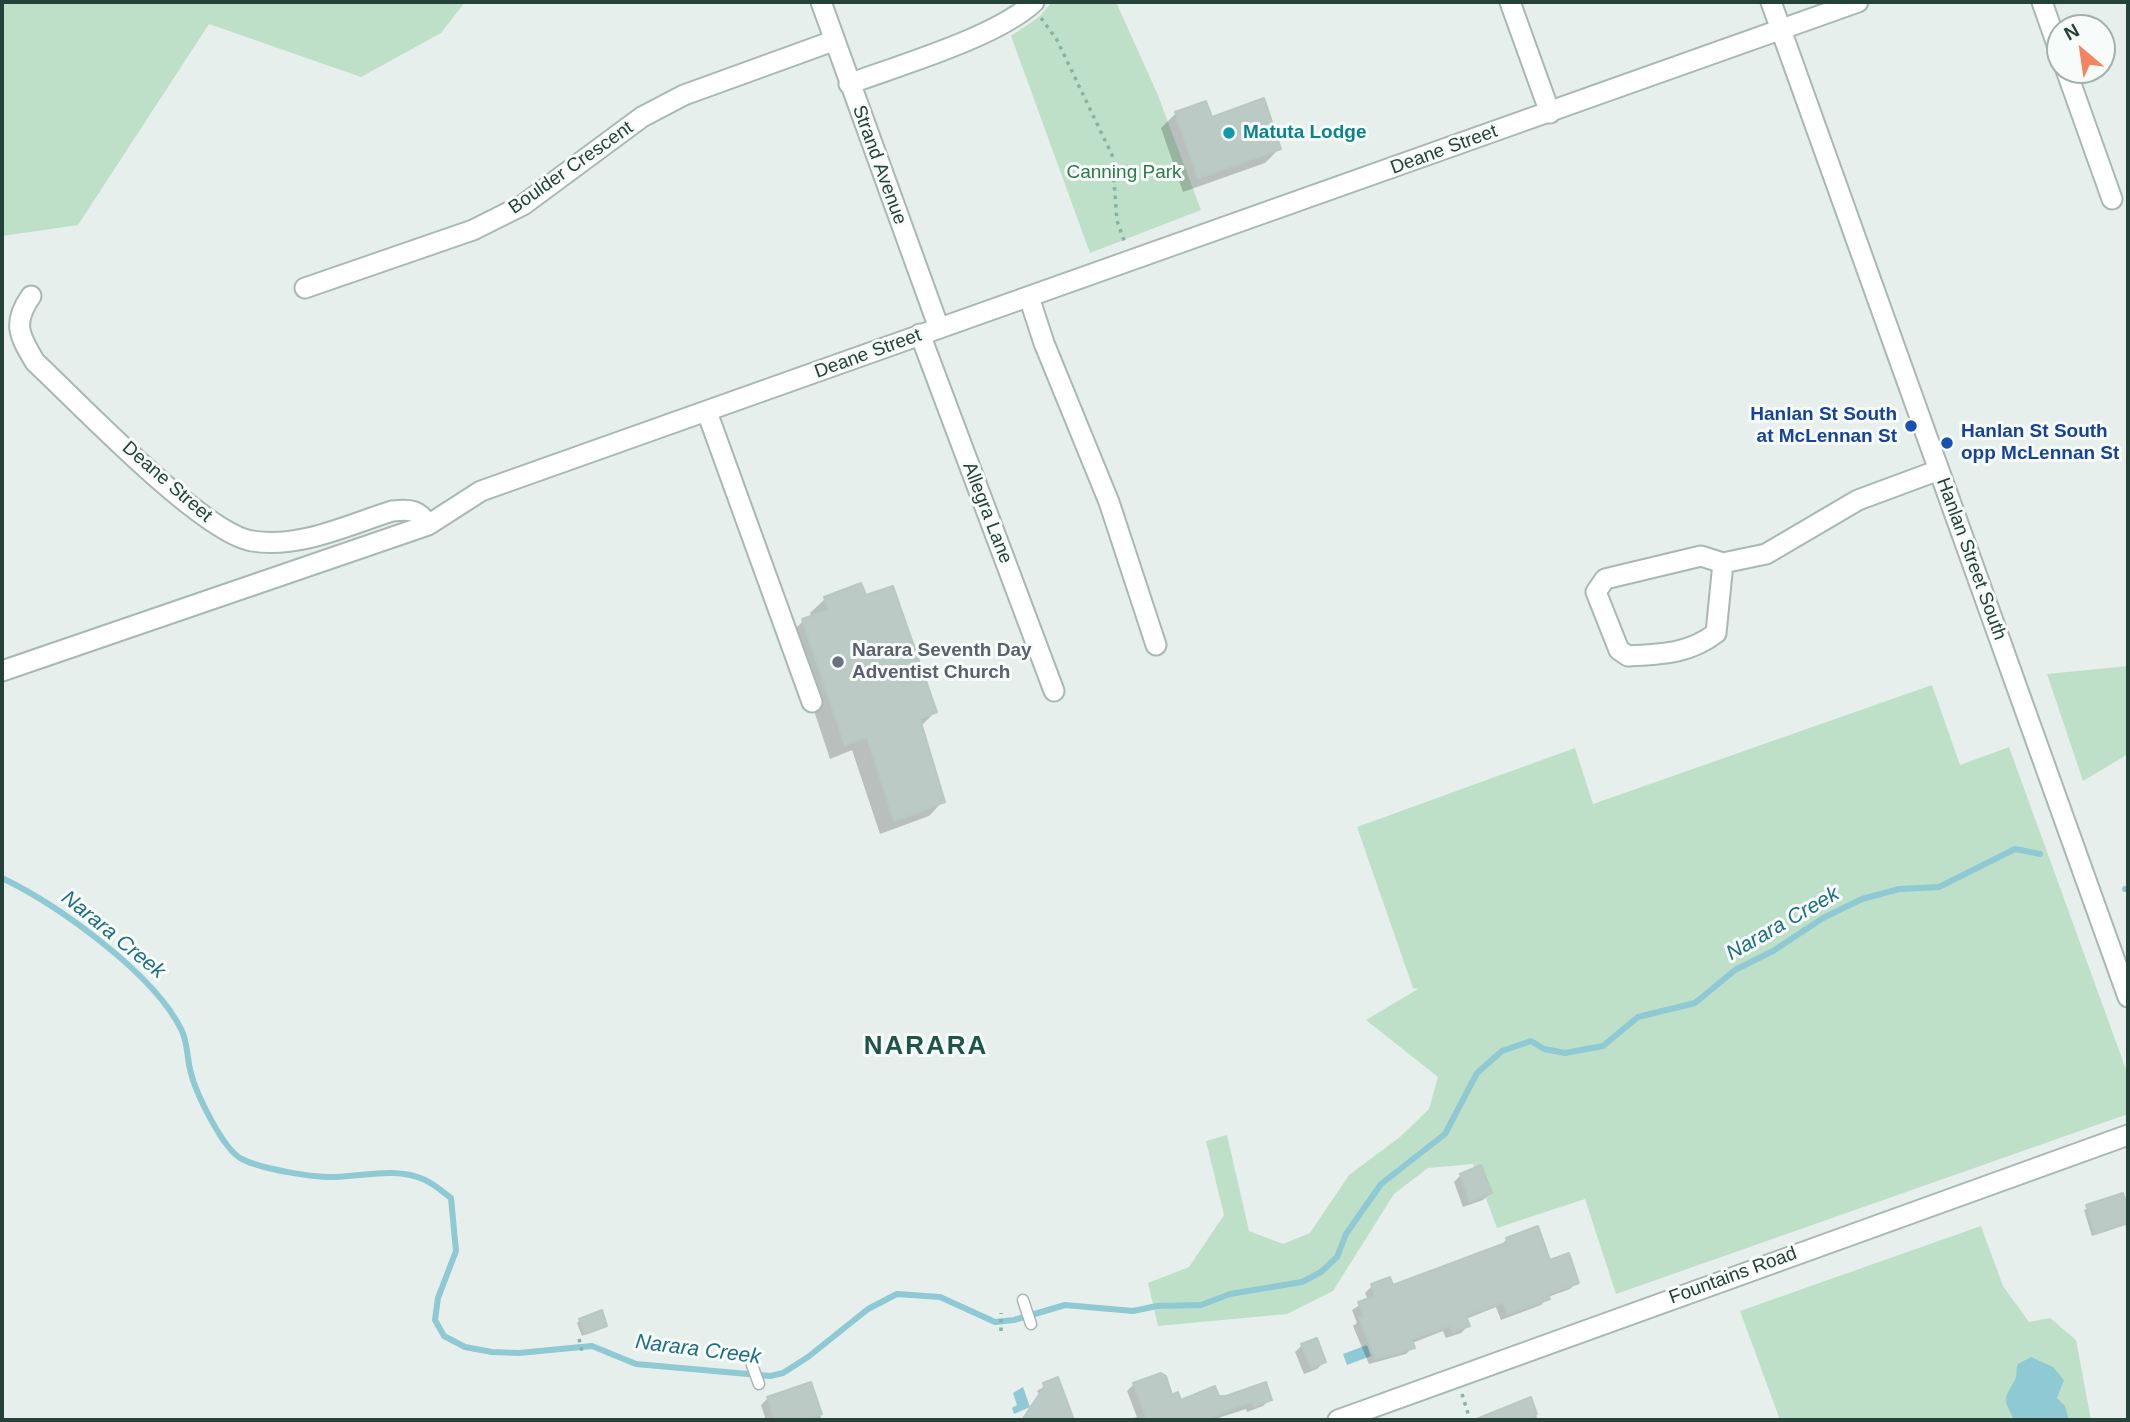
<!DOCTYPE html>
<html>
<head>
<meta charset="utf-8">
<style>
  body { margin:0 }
  #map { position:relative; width:2130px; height:1422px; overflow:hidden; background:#e6efeb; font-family:Arial,sans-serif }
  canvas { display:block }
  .frame { position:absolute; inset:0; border:4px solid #24423a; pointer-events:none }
  .north { position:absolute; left:2046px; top:14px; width:70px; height:70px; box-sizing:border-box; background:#f7fbf9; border:2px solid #a3b1ad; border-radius:50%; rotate:331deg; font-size:19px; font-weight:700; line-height:28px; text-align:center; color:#24423a }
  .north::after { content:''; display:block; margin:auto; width:24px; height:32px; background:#f4845f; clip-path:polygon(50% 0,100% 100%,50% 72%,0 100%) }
</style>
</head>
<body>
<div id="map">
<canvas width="2130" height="1422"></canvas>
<div class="frame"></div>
<div class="north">N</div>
</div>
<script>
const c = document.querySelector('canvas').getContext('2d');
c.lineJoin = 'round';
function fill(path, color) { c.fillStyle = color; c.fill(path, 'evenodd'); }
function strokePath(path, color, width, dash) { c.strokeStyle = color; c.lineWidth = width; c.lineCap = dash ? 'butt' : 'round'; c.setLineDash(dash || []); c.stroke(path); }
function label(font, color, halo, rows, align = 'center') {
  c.font = font + ' Arial,sans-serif'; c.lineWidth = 6; c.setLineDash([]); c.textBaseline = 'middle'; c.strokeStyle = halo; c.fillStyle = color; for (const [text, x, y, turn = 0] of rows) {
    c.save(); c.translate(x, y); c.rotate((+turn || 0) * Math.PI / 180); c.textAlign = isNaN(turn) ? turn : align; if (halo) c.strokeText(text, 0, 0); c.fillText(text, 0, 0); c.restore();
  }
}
const green = new Path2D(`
  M2,2H465L441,33L361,77L209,24L78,225L2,236Z
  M1052,2H1116L1157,93L1201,210L1090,253L1011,36L1039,17Z
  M2128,666V754L2083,781L2047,674Z
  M1932,685L1960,765L2009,747L2128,1075V1114L1616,1294L1585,1199L1497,1228L1473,1164L1428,1168L1394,1194L1333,1291L1287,1314L1158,1326L1148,1283L1189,1267L1224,1215L1206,1141L1227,1135L1249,1231L1283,1244L1310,1233L1349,1175L1400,1137L1429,1109L1438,1077L1366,1020L1418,989L1413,988L1357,827L1575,748L1593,804Z
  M1981,1226L2003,1286L2029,1322L2050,1318L2076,1340L2091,1420H1780L1740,1311Z`);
const water = new Path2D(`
  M1367,1345L1371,1356L1347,1365L1343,1354Z
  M2031,1357L2053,1367L2064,1380L2057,1398L2065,1406L2069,1420H2014C2004,1398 2002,1402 2015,1380C2018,1374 2015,1370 2018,1364Z
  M1023,1387L1030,1407L1014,1414L1012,1408L1017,1405L1013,1393Z`);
const shadow = new Path2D(`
  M1176,113L1211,119L1279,149L1265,163L1183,192L1161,128Z
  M865,597L935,712L921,726L943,801L929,816L880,834L852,750L830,759L789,635L803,621L812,618L810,613L825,599Z
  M1461,1175L1490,1193L1483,1200L1463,1207L1454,1182Z
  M2122,1195L2128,1224L2092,1236L2084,1210Z
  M1507,1239L1577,1282L1570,1289L1548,1297L1541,1305L1501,1320L1496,1307L1466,1319L1468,1326L1461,1333L1446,1338L1443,1331L1412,1343L1413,1347L1406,1354L1369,1364L1353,1326L1357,1323L1352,1310L1368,1300L1365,1293L1372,1286L1392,1287L1499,1247Z
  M580,1320L605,1326L582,1336L577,1323Z
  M1302,1345L1324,1362L1317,1369L1304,1374L1295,1352Z
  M1057,1379L1073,1420H1021L1039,1394L1037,1391Z
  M809,1384L822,1420H766L761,1405L768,1398Z
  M1134,1384L1179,1402L1217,1398L1270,1399L1263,1406L1247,1412L1246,1409L1212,1420H1125L1137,1417L1127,1391Z
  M1530,1399L1538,1420H1495L1494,1417Z`);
const stream = new Path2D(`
  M2,878C58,905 155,974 182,1031C188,1044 187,1060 191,1073C196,1093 223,1150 242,1159C261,1169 314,1178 336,1177C365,1176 397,1167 425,1180C434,1184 443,1192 451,1198L456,1251L438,1298L435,1320L444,1336L465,1347L492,1352L519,1353L592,1346L636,1364L770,1376L783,1373L808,1357L868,1309L897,1294L940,1297L995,1322L1014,1320L1065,1305L1133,1311L1157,1306L1201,1305L1230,1294L1302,1282L1321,1272L1337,1257L1346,1234L1381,1184L1445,1134L1477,1073L1502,1051L1531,1041L1544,1049L1565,1053L1603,1046L1638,1017L1695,1003L1735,970L1773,951L1823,918L1862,899L1899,889L1939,887L2015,849L2040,854
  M2125,889H2128`);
const building = new Path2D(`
  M1264,98L1281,149L1198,178L1175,112L1206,101L1212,117Z
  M861,583L866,595L893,586L937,712L920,719L945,802L894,821L867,737L845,745L802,619L828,610L824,597Z
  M1481,1165L1492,1193L1470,1202L1460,1174Z
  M2123,1193L2128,1208V1223L2095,1234L2086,1205Z
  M1538,1226L1550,1260L1569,1253L1579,1283L1548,1294L1550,1299L1508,1314L1503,1302L1466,1316L1470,1326L1453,1332L1450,1326L1412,1339L1415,1348L1376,1359L1359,1318L1364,1316L1358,1302L1375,1296L1371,1284L1390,1277L1393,1285L1508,1242L1506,1238Z
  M602,1310L607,1326L585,1334L579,1319Z
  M1317,1338L1326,1362L1311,1368L1301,1344Z
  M1161,1373L1166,1376L1172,1395L1178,1392L1181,1400L1215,1386L1219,1396H1226L1266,1382L1272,1400L1254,1406L1253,1403L1244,1404L1204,1420H1147L1133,1383Z
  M1058,1377L1074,1420H1022L1044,1387L1043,1383Z
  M811,1382L822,1414L803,1420H775L767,1397Z
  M1531,1397L1537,1414L1522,1420H1474Z`);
const path = new Path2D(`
  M1041,18L1057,40L1112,155L1117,221L1125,243
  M1001,1331V1313
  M579,1339L583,1355
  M1462,1394L1470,1420`);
const lane = new Path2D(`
  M1023,1300L1031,1324
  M752,1365L759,1384`);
const street = new Path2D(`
  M821,2L939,328
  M1510,2L1550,113
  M1771,2L2128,997
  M2042,2L2060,53
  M2066,70L2112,199
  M849,84C900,65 997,37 1034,2
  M305,288L473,230L523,205L642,117L684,95L833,41
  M31,296C12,323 19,335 35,362C78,402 202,533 252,541C299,549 348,525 392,511C409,509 419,509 428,525
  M1029,297L1044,343L1109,502L1156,645
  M920,334L1054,691
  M707,412L812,702
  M1723,563L1716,633C1689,654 1661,654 1628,656L1619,650L1596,592L1605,579L1701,556L1723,563L1766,554L1858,500L1939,470
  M2,671L428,525L481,491L1858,2
  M1338,1420L2128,1135`);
const markers = [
  [1229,133,7,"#0f9aa8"],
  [1911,426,7,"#1a4fb4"],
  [1947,443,7,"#1a4fb4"],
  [838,662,7,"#6b7280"]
];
const cultureNames = [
  ["Matuta Lodge",1243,133]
];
const streetNames = [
  ["Deane Street",1444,150,-20],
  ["Strand Avenue",879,165,70],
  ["Boulder Crescent",571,168,-35],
  ["Deane Street",868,354,-20],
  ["Deane Street",167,482,41],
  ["Allegra Lane",987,513,69],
  ["Hanlan Street South",1971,559,70],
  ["Fountains Road",1733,1276,-20]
];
const parkNames = [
  ["Canning Park",1124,173]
];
const transitNames = [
  ["Hanlan St South",1897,415],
  ["at McLennan St",1897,437],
  ["Hanlan St South",1961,432,"left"],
  ["opp McLennan St",1961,454,"left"]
];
const worshipNames = [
  ["Narara Seventh Day",852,651],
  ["Adventist Church",852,673]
];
const waterNames = [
  ["Narara Creek",1783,924,-30],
  ["Narara Creek",113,935,39],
  ["Narara Creek",698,1350,7]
];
const districtNames = [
  ["NARARA",926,1047]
];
fill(green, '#bfe0c8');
fill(water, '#8ec9d4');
fill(shadow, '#0003');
strokePath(stream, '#8ec9d4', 6);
fill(building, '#bbcac4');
strokePath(building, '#b8c9c2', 2);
strokePath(lane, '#a8b8b2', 13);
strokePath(street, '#a8b8b2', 23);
strokePath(path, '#86b3a5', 3.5, [3.5, 5]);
strokePath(lane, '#fff', 10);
strokePath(street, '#fff', 19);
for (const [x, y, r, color] of markers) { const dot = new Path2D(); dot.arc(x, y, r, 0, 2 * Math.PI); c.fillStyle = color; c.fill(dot); strokePath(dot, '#f7fbf9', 2.5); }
label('bold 19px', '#0d838f', '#f7fbf9', cultureNames, 'left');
label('19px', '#24423a', '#f7fbf9', streetNames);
label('19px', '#2d7a4b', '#f7fbf9', parkNames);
label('bold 19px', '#164399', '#f7fbf9', transitNames, 'right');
label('bold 19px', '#5b616d', '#f7fbf9', worshipNames, 'left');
label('italic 21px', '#1c6f80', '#f7fbf9', waterNames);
c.letterSpacing = '2px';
label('bold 26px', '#1f5548', '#f7fbf9', districtNames);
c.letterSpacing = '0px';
</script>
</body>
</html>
